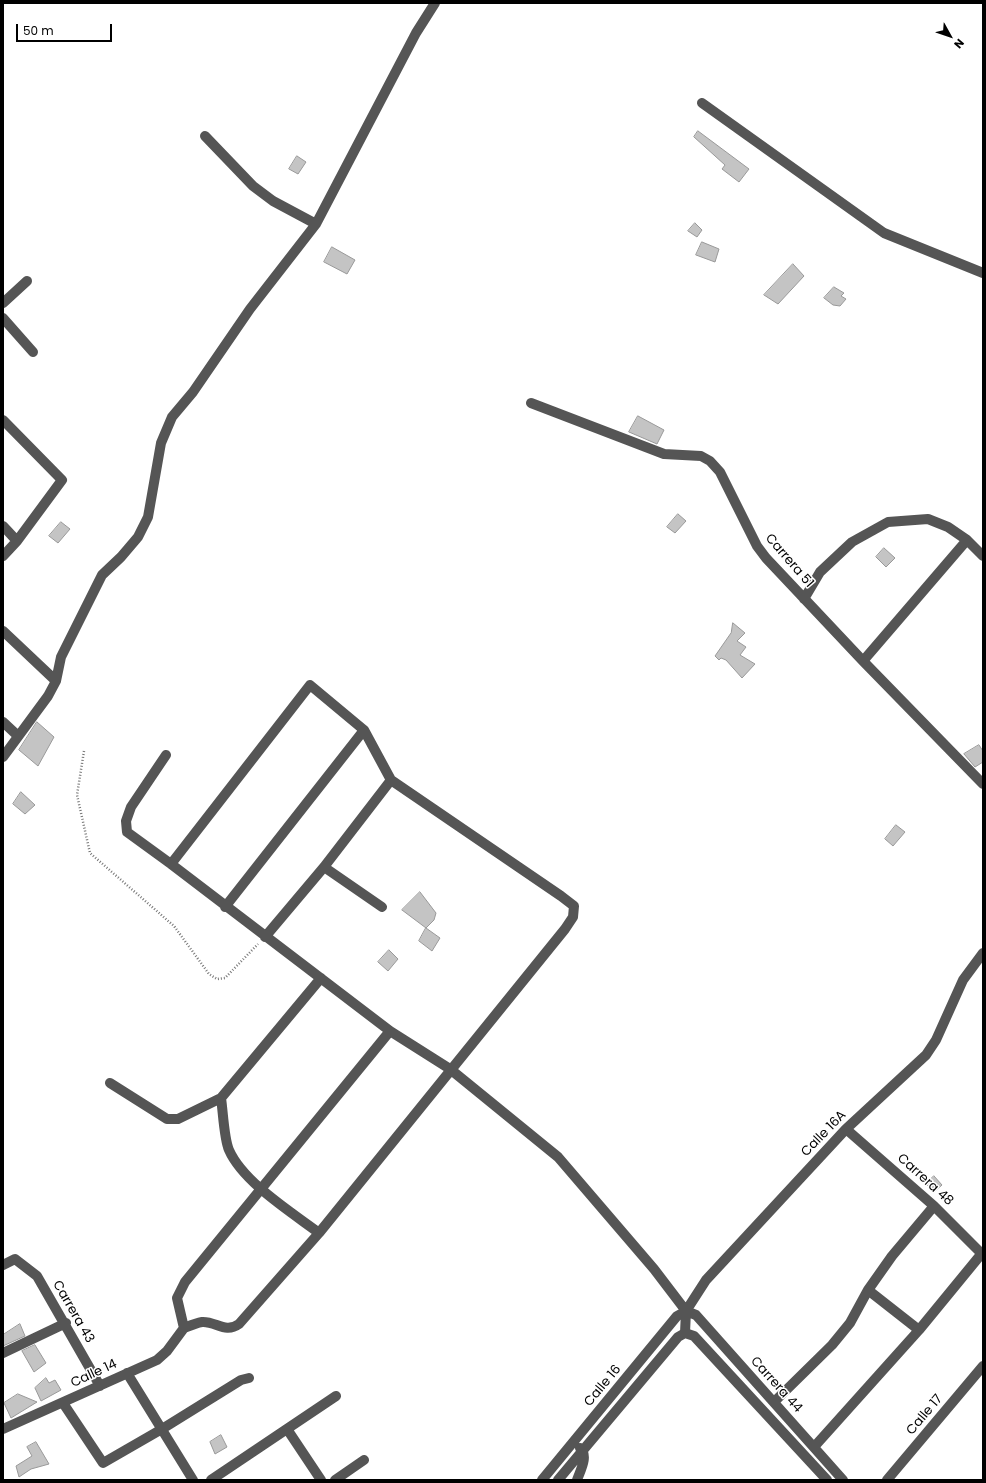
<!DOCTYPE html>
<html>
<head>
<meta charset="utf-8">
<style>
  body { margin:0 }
  #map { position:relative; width:986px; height:1483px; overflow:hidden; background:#fff; font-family:Poppins,sans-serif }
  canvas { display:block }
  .frame { position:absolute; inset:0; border:4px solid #000; pointer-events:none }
  .north { position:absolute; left:930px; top:16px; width:40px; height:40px; -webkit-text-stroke:3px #fff; paint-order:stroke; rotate:130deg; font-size:11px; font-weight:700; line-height:16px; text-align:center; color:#000 }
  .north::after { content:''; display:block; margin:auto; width:14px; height:18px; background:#000; clip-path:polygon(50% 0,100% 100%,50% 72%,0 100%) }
  .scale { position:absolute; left:16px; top:24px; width:96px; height:18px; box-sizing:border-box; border:2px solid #000; border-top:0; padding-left:5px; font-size:12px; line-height:14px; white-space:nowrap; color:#000; -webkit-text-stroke:3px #fff; paint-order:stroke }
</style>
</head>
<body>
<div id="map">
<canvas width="986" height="1483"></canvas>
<div class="frame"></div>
<div class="north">N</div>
<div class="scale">50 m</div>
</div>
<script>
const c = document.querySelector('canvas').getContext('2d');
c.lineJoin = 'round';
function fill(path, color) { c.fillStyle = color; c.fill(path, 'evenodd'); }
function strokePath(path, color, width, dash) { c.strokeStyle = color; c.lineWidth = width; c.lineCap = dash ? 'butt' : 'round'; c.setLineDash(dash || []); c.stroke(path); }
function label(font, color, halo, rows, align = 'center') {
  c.font = font + ' Poppins,sans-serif'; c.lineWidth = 3; c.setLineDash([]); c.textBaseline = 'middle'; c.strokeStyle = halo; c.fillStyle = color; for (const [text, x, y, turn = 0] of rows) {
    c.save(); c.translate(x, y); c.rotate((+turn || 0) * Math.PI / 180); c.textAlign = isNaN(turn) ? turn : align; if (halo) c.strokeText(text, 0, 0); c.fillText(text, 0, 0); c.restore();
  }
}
const building = new Path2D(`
  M698,131L749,169L739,182L722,169L725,165L694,137Z
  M297,156L306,162L298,174L289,169Z
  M695,223L702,230L697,237L688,231Z
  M702,242L719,249L715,262L696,255Z
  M332,247L355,260L347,274L324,262Z
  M793,264L804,276L778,304L764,295Z
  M834,287L844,293L841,296L846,299L840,306L833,305L824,298Z
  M638,416L664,430L657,444L629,432Z
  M678,514L686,521L675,533L667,527Z
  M61,522L70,529L58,543L49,536Z
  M884,548L895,558L886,567L876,557Z
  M733,623L745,633L737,641L746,647L740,655L755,664L742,678L726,660L721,658L719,660L715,656L731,633Z
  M37,722L54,737L38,766L19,750Z
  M979,745L983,751V762L975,767L964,754Z
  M21,792L35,805L25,814L13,804Z
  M896,825L905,832L893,846L885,839Z
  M420,892L436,913L434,920L426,928L402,910Z
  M426,928L440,938L432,951L419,941Z
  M389,950L398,959L388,971L378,962Z
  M934,1176L942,1185L934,1192L926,1184Z
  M20,1324L25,1336L3,1346V1335Z
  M35,1345L46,1363L34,1372L22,1351Z
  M46,1378L49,1383L55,1380L61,1390L41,1401L35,1388Z
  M18,1394L37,1402L11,1418L4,1403Z
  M221,1435L227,1447L215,1454L210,1442Z
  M36,1442L49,1464L31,1469L19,1477L16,1466L32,1456L27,1447Z`);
const path = new Path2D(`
  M84,751L77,795L90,853L174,926L209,974L217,979L225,978L258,944`);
const minor = new Path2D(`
  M702,103L884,233L983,273
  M205,136L253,186L273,201L316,224
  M3,303L27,281
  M3,318L33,352
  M531,403L664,454L701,456L710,461L720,472L757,546L766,558L863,661L983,784
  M3,420L62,480L17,541L3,556
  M3,526L17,541
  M804,599L820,572L852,542L888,522L928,519L948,527L967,540L983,556
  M3,631L56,681
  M863,661L967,540
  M3,722L18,736
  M166,755L131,807L126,821L127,832L171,864
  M3,757L48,696L56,681L61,657L102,575L121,557L138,537L148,517L161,443L172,417L193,392L250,309L316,224L416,33L435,3
  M324,867L382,907
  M225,907L364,730
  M265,937L324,867L391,780
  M110,1083L167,1119H178L221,1098L321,978
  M221,1098C223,1111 224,1139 229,1150C243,1182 291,1212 319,1233
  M846,1129L934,1206L983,1255
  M3,1265L15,1259L37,1276L100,1386
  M868,1290L919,1330
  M686,1311L696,1315L843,1480
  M184,1328C189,1326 196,1323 202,1322C216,1321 225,1334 239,1324L319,1233L565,929L573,917L574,906L561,896L391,780L364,730L310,685L171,864L390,1031L450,1069L558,1157L654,1269L686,1311
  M184,1328L177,1298L185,1282L390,1031
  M685,1333L686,1311L706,1280L846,1129L926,1055L936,1040L963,980L983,953
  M685,1333L694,1336L827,1480
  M3,1353L66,1323
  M127,1373L193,1480
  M774,1402L832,1345L850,1323L868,1290L892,1256L934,1206
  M63,1403L103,1463L162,1429L241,1380L249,1378
  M3,1429L157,1360L167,1351L184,1328
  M287,1429L321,1480
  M814,1447L919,1330L983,1252
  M211,1480L336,1396
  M335,1480L364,1460
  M542,1480L677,1316L686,1311
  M558,1480L678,1337L685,1333
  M577,1480C580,1471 589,1456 580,1448
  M887,1480L983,1366`);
const streetNames = [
  ["Carrera 51",789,561,49],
  ["Calle 16A",824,1134,-46],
  ["Carrera 48",925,1180,42],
  ["Carrera 43",73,1312,60],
  ["Calle 14",94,1374,-25],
  ["Carrera 44",776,1385,48],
  ["Calle 16",603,1386,-50],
  ["Calle 17",925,1415,-50]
];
fill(building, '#c4c4c4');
strokePath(building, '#999', 1);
strokePath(path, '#777', 2.5, [1, 2]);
strokePath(minor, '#555', 10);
label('13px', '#000', '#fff', streetNames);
</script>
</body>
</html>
